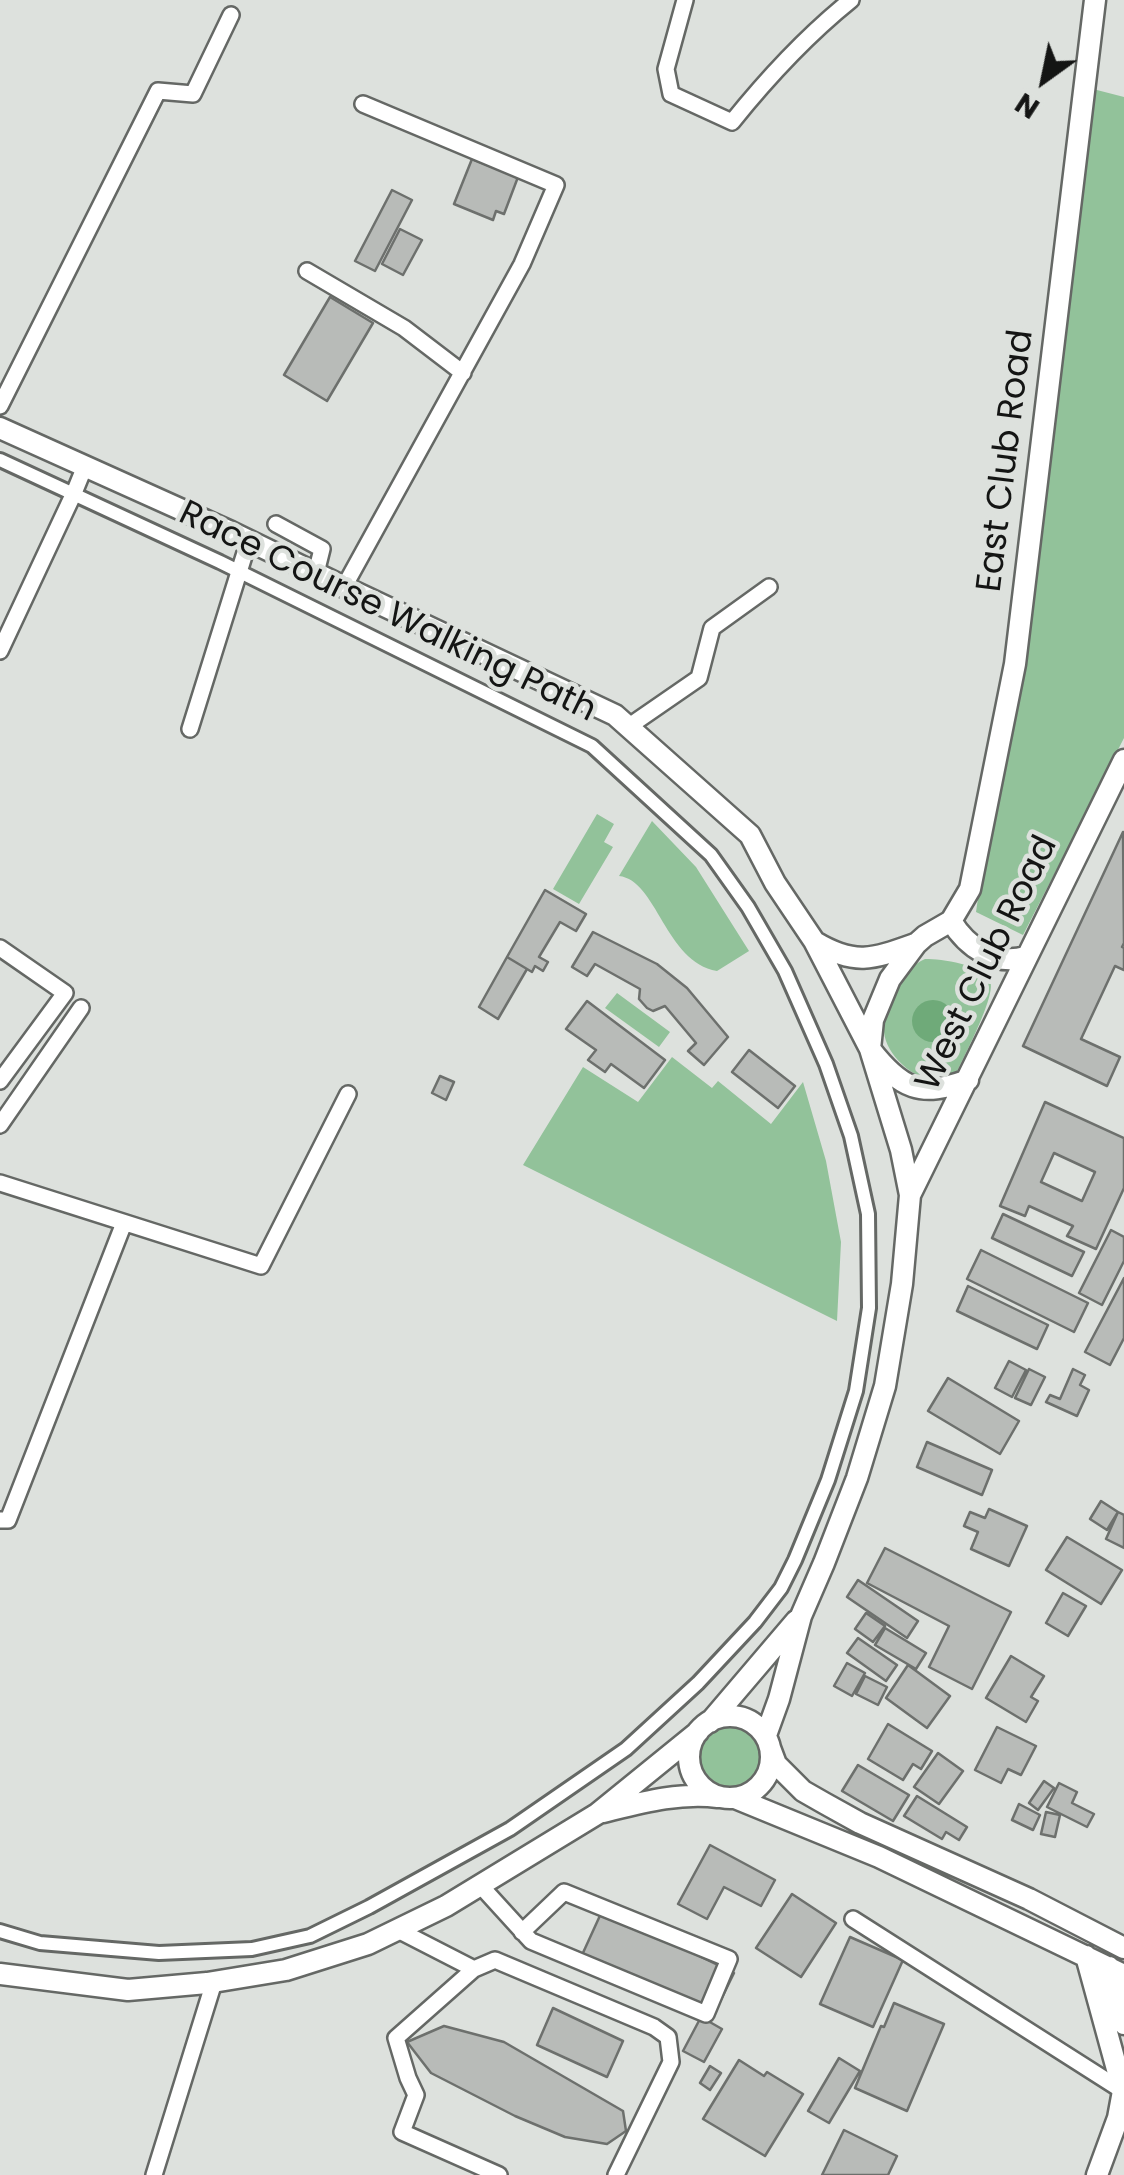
<!DOCTYPE html>
<html>
<head>
<meta charset="utf-8">
<style>
  body { margin:0 }
  #map { position:relative; width:1124px; height:2175px; overflow:hidden; background:#dde1dd; font-family:Poppins,sans-serif }
  canvas { display:block }
  .north { position:absolute; left:994px; top:30px; width:100px; height:100px; -webkit-text-stroke:8px #dde1dd; paint-order:stroke; rotate:213deg; font-size:28px; font-weight:700; line-height:40px; text-align:center; color:#141514 }
  .north::after { content:''; display:block; margin:auto; width:35px; height:45px; background:#141514; clip-path:polygon(50% 0,100% 100%,50% 72%,0 100%) }
</style>
</head>
<body>
<div id="map">
<canvas width="1124" height="2175"></canvas>
<div class="north">N</div>
</div>
<script>
const c = document.querySelector('canvas').getContext('2d');
c.lineJoin = 'round';
function fill(path, color) { c.fillStyle = color; c.fill(path, 'evenodd'); }
function strokePath(path, color, width, dash) { c.strokeStyle = color; c.lineWidth = width; c.lineCap = dash ? 'butt' : 'round'; c.setLineDash(dash || []); c.stroke(path); }
function label(font, color, halo, rows, align = 'center') {
  c.font = font + ' Poppins,sans-serif'; c.lineWidth = 9; c.setLineDash([]); c.textBaseline = 'middle'; c.strokeStyle = halo; c.fillStyle = color; for (const [text, x, y, turn = 0] of rows) {
    c.save(); c.translate(x, y); c.rotate((+turn || 0) * Math.PI / 180); c.textAlign = isNaN(turn) ? turn : align; if (halo) c.strokeText(text, 0, 0); c.fillText(text, 0, 0); c.restore();
  }
}
const green = new Path2D(`
  M1093,89L1124,97V738L1023,935L976,912Z
  M597,814L614,824L604,842L613,847L579,904L553,889Z
  M652,821L696,867L749,951L717,971C665,962 657,880 619,876Z
  M925,959C942,959 982,964 990,981C997,995 962,1060 955,1076C949,1078 945,1080 939,1080C915,1082 886,1055 884,1032C883,1009 903,967 925,959Z
  M617,993L670,1032L659,1047L605,1008Z
  M672,1057L712,1088L718,1081L771,1124L803,1082L826,1161L841,1242L837,1321L523,1165L583,1067L638,1102Z
  M695 1758a35 35 0 1 1 70 0a35 35 0 1 1-70 0Z`);
const water = new Path2D(`
  M912 1021a21 21 0 1 1 42 0a21 21 0 1 1-42 0Z`);
const building = new Path2D(`
  M472,159L518,177L504,214L496,211L493,220L454,204Z
  M392,190L412,200L375,271L355,261Z
  M400,229L422,240L403,275L382,264Z
  M330,297L373,323L327,401L284,375Z
  M1123,832L1124,943L1122,947L1124,948V970L1115,966L1081,1039L1120,1057L1107,1086L1023,1046Z
  M545,890L586,914L576,931L560,922L539,957L548,962L543,971L535,966L532,972L507,957Z
  M593,932L657,964L687,988L728,1037L704,1065L688,1051L696,1043L665,1006L653,1011L647,1008L639,999L640,989L595,964L587,976L572,967Z
  M507,957L527,969L498,1019L479,1007Z
  M587,1001L665,1060L644,1088L611,1064L605,1072L588,1060L596,1050L566,1029Z
  M749,1050L795,1086L778,1108L732,1072Z
  M440,1076L454,1082L446,1100L432,1093Z
  M1045,1102L1124,1138V1188L1096,1249L1067,1236L1073,1226L1029,1206L1025,1216L1000,1206ZM1054,1153L1095,1172L1082,1201L1041,1182Z
  M1003,1214L1084,1252L1072,1276L992,1238Z
  M1111,1230L1124,1237V1261L1102,1305L1079,1293Z
  M981,1250L1088,1303L1074,1332L967,1279Z
  M1124,1278V1338L1110,1365L1085,1352Z
  M968,1286L1048,1325L1037,1349L957,1311Z
  M1009,1361L1026,1370L1012,1397L995,1388Z
  M1029,1369L1045,1377L1031,1405L1015,1398Z
  M1073,1369L1085,1375L1080,1385L1089,1390L1077,1416L1046,1402L1050,1395L1060,1399Z
  M948,1378L1019,1421L1000,1454L928,1411Z
  M927,1442L992,1470L982,1495L917,1467Z
  M1101,1501L1118,1512L1107,1530L1090,1519Z
  M989,1509L1027,1526L1009,1566L971,1549L978,1532L964,1526L970,1512L985,1518Z
  M1118,1512L1124,1515V1548L1106,1539Z
  M1067,1537L1122,1570L1101,1604L1046,1570Z
  M885,1548L1011,1612L972,1689L929,1667L949,1626L867,1583Z
  M858,1580L918,1621L907,1638L847,1597Z
  M1063,1593L1086,1606L1068,1636L1046,1623Z
  M866,1613L885,1626L873,1642L855,1629Z
  M885,1628L926,1653L916,1669L875,1645Z
  M858,1638L897,1665L886,1681L847,1653Z
  M1011,1656L1044,1676L1031,1697L1038,1701L1026,1722L986,1698Z
  M847,1663L865,1673L852,1696L834,1686Z
  M908,1665L950,1696L927,1728L886,1698Z
  M865,1676L887,1687L878,1705L856,1694Z
  M888,1724L932,1751L921,1769L913,1764L903,1780L868,1759Z
  M997,1727L1036,1746L1021,1775L1008,1769L1001,1783L975,1770Z
  M938,1753L963,1771L939,1804L914,1787Z
  M858,1765L909,1795L893,1821L842,1791Z
  M1044,1781L1054,1788L1038,1810L1029,1803Z
  M1059,1783L1077,1792L1072,1803L1094,1814L1087,1827L1047,1807Z
  M917,1796L967,1827L959,1840L946,1832L942,1839L904,1816Z
  M1019,1804L1040,1815L1033,1830L1012,1820Z
  M1046,1812L1060,1815L1055,1837L1041,1834Z
  M710,1845L775,1880L761,1906L724,1887L707,1919L678,1904Z
  M792,1894L836,1923L801,1977L756,1948Z
  M603,1909L734,1973L712,2018L582,1955Z
  M850,1937L903,1960L873,2027L820,2004Z
  M894,2003L944,2024L907,2111L855,2088L881,2026L884,2027Z
  M553,2008L623,2041L607,2077L537,2045Z
  M701,2017L722,2029L704,2062L683,2051Z
  M444,2026L504,2042L623,2111L626,2131L607,2144L565,2137L515,2116L431,2073L407,2042Z
  M839,2058L860,2071L829,2123L808,2111Z
  M739,2060L764,2076L767,2072L803,2094L765,2156L703,2119Z
  M710,2066L721,2073L710,2090L700,2083Z
  M844,2130L897,2156L888,2175H822Z`);
const pedestrian = new Path2D(`
  M0,460L220,562L592,746L711,855L748,907L785,971L826,1064L851,1136L868,1214L869,1308L856,1391L828,1480L795,1560L781,1588L755,1622L698,1683L626,1749L510,1829L369,1907L310,1936L252,1949L159,1953L40,1943L0,1931`);
const minor = new Path2D(`
  M685,0L666,69L671,94L732,122C769,76 805,37 851,0
  M307,271L404,328L463,373
  M0,406L158,91L193,94L231,15
  M276,524L322,549L316,573
  M344,587L522,264L556,185L363,104
  M0,651L74,493L85,466
  M628,727L699,678L712,628L769,587
  M190,729L249,540
  M0,948L65,993L0,1081
  M0,1125L81,1008
  M0,1183L261,1266L348,1094
  M0,1520H8L124,1223
  M480,1885L531,1941L706,2014L729,1959L564,1892L522,1932
  M853,1919L1123,2091
  M398,1930L474,1969
  M154,2175L214,1982
  M499,2175L402,2132L416,2095L408,2078L396,2038L474,1969L495,1960L654,2027L668,2037L671,2062L616,2175`);
const tertiary = new Path2D(`
  M0,428L231,532L344,587L615,715L750,835L775,883L814,941L870,1049L901,1150L910,1195L902,1284L885,1386L857,1478L824,1563L801,1616L779,1699L766,1735
  M951,921C967,947 994,966 1026,957
  M815,942C855,966 873,959 915,944
  M968,1080C920,1098 901,1089 870,1049L873,1020L890,979L916,944L925,936L951,921L970,889L1015,664L1095,0
  M910,1195L1124,760
  M689 1757a41 41 0 1 1 82 0a41 41 0 1 1-82 0Z
  M710,1722L796,1621
  M770,1748L776,1764L803,1791L824,1803L860,1823L1029,1899L1124,1948
  M735,1798L879,1857L1124,1975
  M603,1812C640,1803 679,1792 718,1797
  M1086,1956L1123,2091L1118,2118L1097,2175
  M1109,1967L1124,2024
  M0,1974L128,1990L207,1983L286,1970L368,1944L446,1906L597,1814L698,1732`);
const streetNames = [
  ["East Club Road",1007,461,-83],
  ["Race Course Walking Path",387,613,26],
  ["West Club Road",988,964,-64]
];
fill(green, '#92c29a');
fill(water, '#6faa79');
fill(building, '#b8bbb8');
strokePath(building, '#6d706d', 2.5);
strokePath(pedestrian, '#656865', 18);
strokePath(minor, '#656865', 20);
strokePath(tertiary, '#656865', 25);
strokePath(pedestrian, '#fff', 12);
strokePath(minor, '#fff', 15);
strokePath(tertiary, '#fff', 20);
label('35px', '#141514', '#dde1dd', streetNames);
</script>
</body>
</html>
